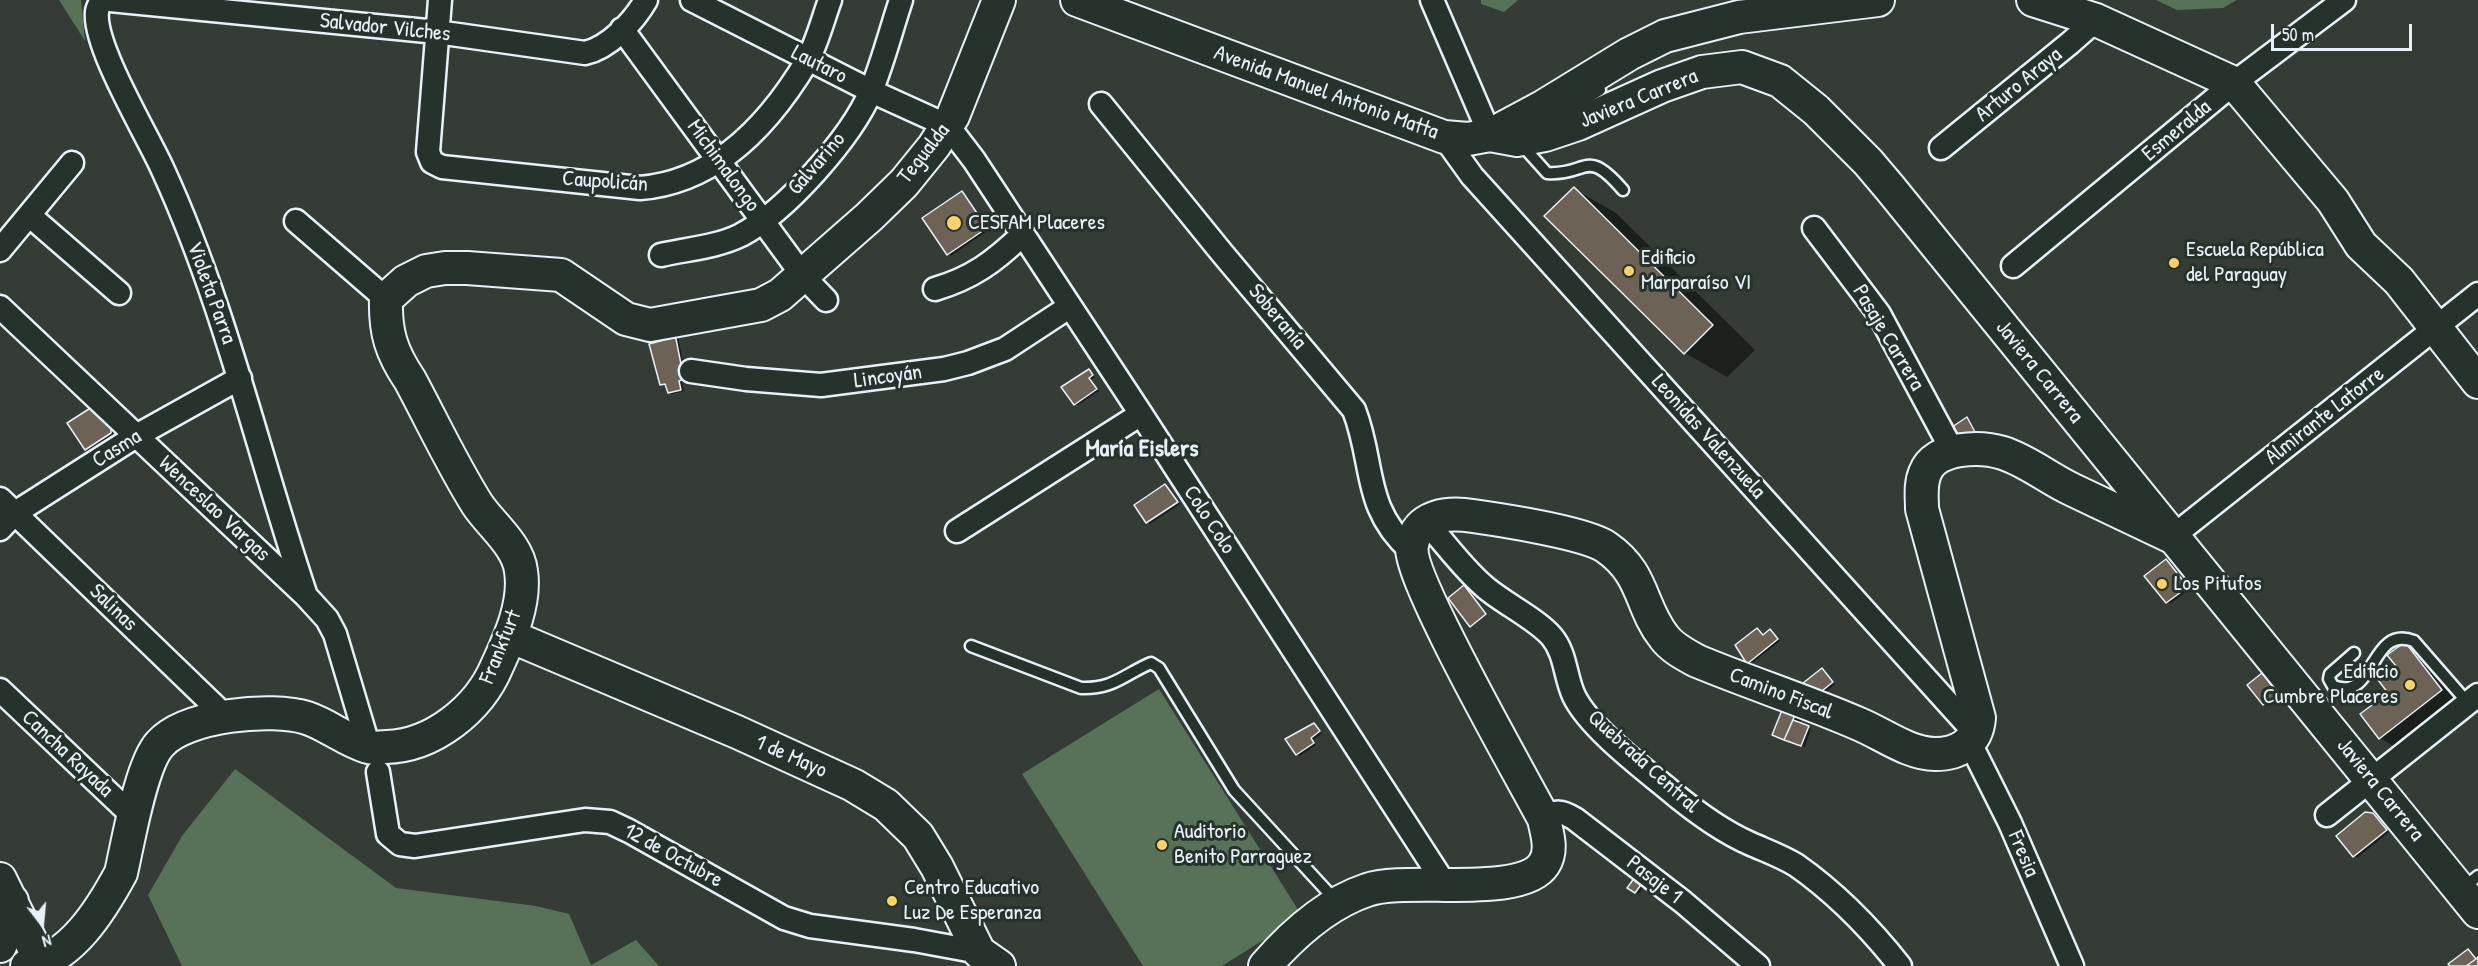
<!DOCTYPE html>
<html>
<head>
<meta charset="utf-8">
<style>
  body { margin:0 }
  #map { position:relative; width:2478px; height:966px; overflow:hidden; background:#343c35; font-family:"Patrick Hand",sans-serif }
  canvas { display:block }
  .north { position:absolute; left:12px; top:894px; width:60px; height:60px; -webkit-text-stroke:4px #26332d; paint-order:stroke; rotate:164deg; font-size:16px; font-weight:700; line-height:24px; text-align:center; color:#e8f1f8 }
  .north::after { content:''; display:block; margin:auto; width:21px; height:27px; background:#e8f1f8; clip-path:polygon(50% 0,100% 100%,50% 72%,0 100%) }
  .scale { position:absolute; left:2271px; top:24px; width:141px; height:27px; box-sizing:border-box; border:3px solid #e8f1f8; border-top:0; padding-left:8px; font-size:18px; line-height:21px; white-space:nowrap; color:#e8f1f8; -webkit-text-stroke:4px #26332d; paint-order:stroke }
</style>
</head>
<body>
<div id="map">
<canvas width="2478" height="966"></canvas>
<div class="north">N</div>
<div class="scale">50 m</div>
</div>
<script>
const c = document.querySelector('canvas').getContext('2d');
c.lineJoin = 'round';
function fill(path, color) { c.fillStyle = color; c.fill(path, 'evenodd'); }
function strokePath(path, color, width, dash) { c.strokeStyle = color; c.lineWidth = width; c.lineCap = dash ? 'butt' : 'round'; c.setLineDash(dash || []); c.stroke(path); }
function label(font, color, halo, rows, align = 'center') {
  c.font = font + ' "Patrick Hand",sans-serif'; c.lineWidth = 6; c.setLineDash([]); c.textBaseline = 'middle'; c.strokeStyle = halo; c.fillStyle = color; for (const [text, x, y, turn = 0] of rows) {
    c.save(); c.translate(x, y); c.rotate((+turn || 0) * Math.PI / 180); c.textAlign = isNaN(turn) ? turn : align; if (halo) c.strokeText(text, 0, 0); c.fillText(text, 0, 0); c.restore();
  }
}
const green = new Path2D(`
  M59,0H81L85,41Z
  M1481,0H1518L1504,12L1481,4Z
  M2156,0H2237L2223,8L2177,10Z
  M1159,689L1302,916L1222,966H1143L1022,774Z
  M235,769L396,888L536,906L569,914L591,965L636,940L659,966H182L148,895L182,836Z`);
const shadow = new Path2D(`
  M1574,189L1616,213L1755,350L1727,377L1685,353Z
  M962,193L989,230L951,256L948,254Z
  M675,335L678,337L687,381L682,382L684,391L672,394L669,392L667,385L661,384Z
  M1089,371L1095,377L1091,380L1099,391L1078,405L1075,404Z
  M92,409L118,432V437L93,453L86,449Z
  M1967,419L1978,434L1964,441Z
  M1165,486L1180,504L1150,524L1147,522Z
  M2166,561L2190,589L2170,604L2146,576Z
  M1757,630L1764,636L1770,631L1780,641L1751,664L1748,662Z
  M2405,644L2427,656L2463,704L2402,751L2380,738L2390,693Z
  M1822,669L1835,684L1821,696Z
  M2265,677L2280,695L2267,706L2249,685Z
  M1794,716L1801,720L1799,724L1811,729L1805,747L1781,738Z
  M1314,725L1322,734L1313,740L1316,745L1300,756L1297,754Z
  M2373,815L2389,832L2357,858L2338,837Z
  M1635,879L1645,885L1639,894L1629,887Z`);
const building = new Path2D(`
  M1574,187L1713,325L1684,354L1544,216Z
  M962,191L987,228L947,255L922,218Z
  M675,334L684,379L679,381L681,390L668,393L665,384L660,385L649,344L668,339V335Z
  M1089,369L1093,375L1089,378L1097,389L1074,405L1061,387Z
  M92,407L111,426V433L85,450L67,423Z
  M1967,417L1975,432L1960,441L1952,427Z
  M1165,484L1178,502L1146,523L1134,505Z
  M2166,559L2188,587L2166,603L2144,576Z
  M1464,585L1486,614L1470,627L1448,598Z
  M1757,628L1763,635L1770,629L1778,639L1747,664L1735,645Z
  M2405,642L2442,690L2379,739L2360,714L2388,693L2378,680L2396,666L2387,655Z
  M1822,668L1833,682L1817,695L1798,687Z
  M2262,673L2278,693L2263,705L2247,685Z
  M1782,710L1795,715L1784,740L1772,735Z
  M1793,720L1809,726L1801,746L1784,740Z
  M1314,723L1320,731L1311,738L1314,743L1296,755L1285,739Z
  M2365,812L2373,813L2387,830L2353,857L2336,836Z
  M1635,877L1643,882L1635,893L1627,888Z
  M2468,949L2476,959L2466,966H2450L2448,964Z
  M2478,957V966H2466L2476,959Z`);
const lane = new Path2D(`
  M1565,112L1600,90
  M1521,144L1547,173C1588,176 1585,146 1623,190
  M971,646L1081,688C1114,689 1123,675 1151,663L1159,668L1234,790L1337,902
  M2354,653L2330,674L2329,679L2333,686C2376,703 2369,624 2414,641L2468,703
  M2463,888L2478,876`);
const street = new Path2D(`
  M102,0C100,4 97,8 97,12C93,46 148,136 163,170C226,307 258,454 306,596
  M110,0L437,32L585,53C609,48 634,21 646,0
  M440,0L428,152L432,162L442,167L640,188C717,182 770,123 807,61C817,43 823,19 830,0
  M692,0L871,91L948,126L974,160L1141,414L1446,886
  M1432,0L1490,135
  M622,29L803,276L826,300
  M1101,104L1222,253L1354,410C1375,464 1362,507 1411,551
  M1444,137L1472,176L1976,734
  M1941,148L2070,43L2096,20
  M29,215L119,293
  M296,221L386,299
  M1814,228L1879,314L1953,452
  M0,250L72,163
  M661,255C687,249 717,247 741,235C786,211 851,138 871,91C883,62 891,30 901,0
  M2013,266L2234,83L2344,0
  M935,289C972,278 994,262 1022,235
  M0,307L306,596L327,619L335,634L369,748
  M691,371L746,379L821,385L944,369L968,363L1005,349L1069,307
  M0,499L226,717
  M1425,521C1446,544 1463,569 1486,588C1505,604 1538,620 1552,637C1566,654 1565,677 1574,696C1589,727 1640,766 1668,789C1693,810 1721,831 1751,844C1767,851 1781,856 1796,865C1836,893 1870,928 1900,966
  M0,529L15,513L136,436L240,378
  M957,531L1141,414
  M2172,537L2478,294
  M0,690L135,818
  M1970,743L2010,823L2072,966
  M378,772L388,834L400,844L415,846L585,820L610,822L629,831L784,918L810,926L914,940L979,952
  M2327,815L2478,695
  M1544,819C1556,810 1562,811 1575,819L1683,902L1758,966`);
const secondary = new Path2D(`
  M1077,0L1444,137L1468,139L1490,135L1544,106L1629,54L1665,36L1739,17L1878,0
  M2033,0L2096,20L2234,83L2333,201L2361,245L2399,281L2478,382
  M1490,135L1517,140L1545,135L1578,124L1662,86L1702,72L1742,67L1780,81L1816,110L1868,162L1890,188L2478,912
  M510,636L737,732L853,785L886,805L918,836L937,867L979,952L999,966
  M0,879L42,964
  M0,946L8,928L12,901
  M27,966C71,959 101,910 121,873C128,843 141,764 160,744C185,715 272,707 307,718C328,725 347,741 368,747C373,749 380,747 386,747C433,746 479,709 497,666C510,638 526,603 521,571C518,545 490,524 477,504C452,464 432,421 410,380C391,352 385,332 386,299L406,281L426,271L445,268H467L561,275L626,319L650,325L761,305L780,295L869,217L904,183L934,146L953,116L999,0
  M1265,966C1292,935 1328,903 1367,890C1406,876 1522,899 1544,864C1553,850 1547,834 1544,819C1523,779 1406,575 1412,545C1417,515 1448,512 1473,516C1501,520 1586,533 1606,547C1645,574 1639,605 1664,637C1672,648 1686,655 1697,661C1750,683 1806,701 1859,724C1883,734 1909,754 1935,754C1959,754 1977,743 1979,718L1922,509C1922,497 1920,485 1925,473C1935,446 1981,446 2003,453C2028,461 2049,479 2073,490C2106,506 2139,521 2172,537`);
const markers = [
  [954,223,8,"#ffd166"],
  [2174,263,6,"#ffd166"],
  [1629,271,6,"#ffd166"],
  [2162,584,6,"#ffd166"],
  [2410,685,6,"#ffd166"],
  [1162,845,6,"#ffd166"],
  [892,901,6,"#ffd166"]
];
const streetNames = [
  ["Salvador Vilches",385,28,6],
  ["Lautaro",819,65,27],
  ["Arturo Araya",2019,85,-39],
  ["Avenida Manuel Antonio Matta",1326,93,20],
  ["Javiera Carrera",1639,99,-22],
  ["Esmeralda",2177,131,-40],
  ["Tegualda",924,154,-52],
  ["Galvarino",817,164,-49],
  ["Michimalongo",723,166,54],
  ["Caupolicán",605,182,4],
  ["Violeta Parra",211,293,70],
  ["Soberanía",1277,317,50],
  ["Pasaje Carrera",1888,338,59],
  ["Javiera Carrera",2039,372,51],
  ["Lincoyán",888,377,-8],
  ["Almirante Latorre",2325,416,-38],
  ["Leonidas Valenzuela",1708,437,48],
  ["Casma",117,449,-32],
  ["Wenceslao Vargas",214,509,43],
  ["Colo Colo",1209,520,57],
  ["Salinas",113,608,44],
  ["Frankfurt",501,647,-68],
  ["Camino Fiscal",1781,694,21],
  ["Cancha Rayada",67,754,43],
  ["1 de Mayo",791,757,24],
  ["Quebrada Central",1643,762,42],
  ["Javiera Carrera",2380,790,51],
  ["Fresia",2023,854,67],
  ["12 de Octubre",673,856,29],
  ["Pasaje 1",1654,880,38]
];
const poiNames = [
  ["CESFAM Placeres",968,223],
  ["Escuela República",2186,250],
  ["del Paraguay",2186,275],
  ["Edificio",1641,258],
  ["Marparaíso VI",1641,283],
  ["Los Pitufos",2174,584],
  ["Edificio",2398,672,"right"],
  ["Cumbre Placeres",2398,697,"right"],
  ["Auditorio",1174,832],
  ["Benito Parraguez",1174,857],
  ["Centro Educativo",904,888],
  ["Luz De Esperanza",904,913]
];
const neighbourhoodNames = [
  ["María Eislers",1142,450]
];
fill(green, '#577258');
fill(shadow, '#0007');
fill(building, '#6c6256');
strokePath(building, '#e8f1f8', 1.5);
strokePath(lane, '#e8f1f8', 15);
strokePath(street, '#e8f1f8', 27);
strokePath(secondary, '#e8f1f8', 36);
strokePath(lane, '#26332d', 10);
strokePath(street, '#26332d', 22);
strokePath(secondary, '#26332d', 32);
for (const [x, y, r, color] of markers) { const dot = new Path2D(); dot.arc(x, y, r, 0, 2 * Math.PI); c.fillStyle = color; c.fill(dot); strokePath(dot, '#26332d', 2); }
label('22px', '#e8f1f8', '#26332d', streetNames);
label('22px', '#e8f1f8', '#26332d', poiNames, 'left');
label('bold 24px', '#e8f1f8', '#26332d', neighbourhoodNames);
</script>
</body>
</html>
